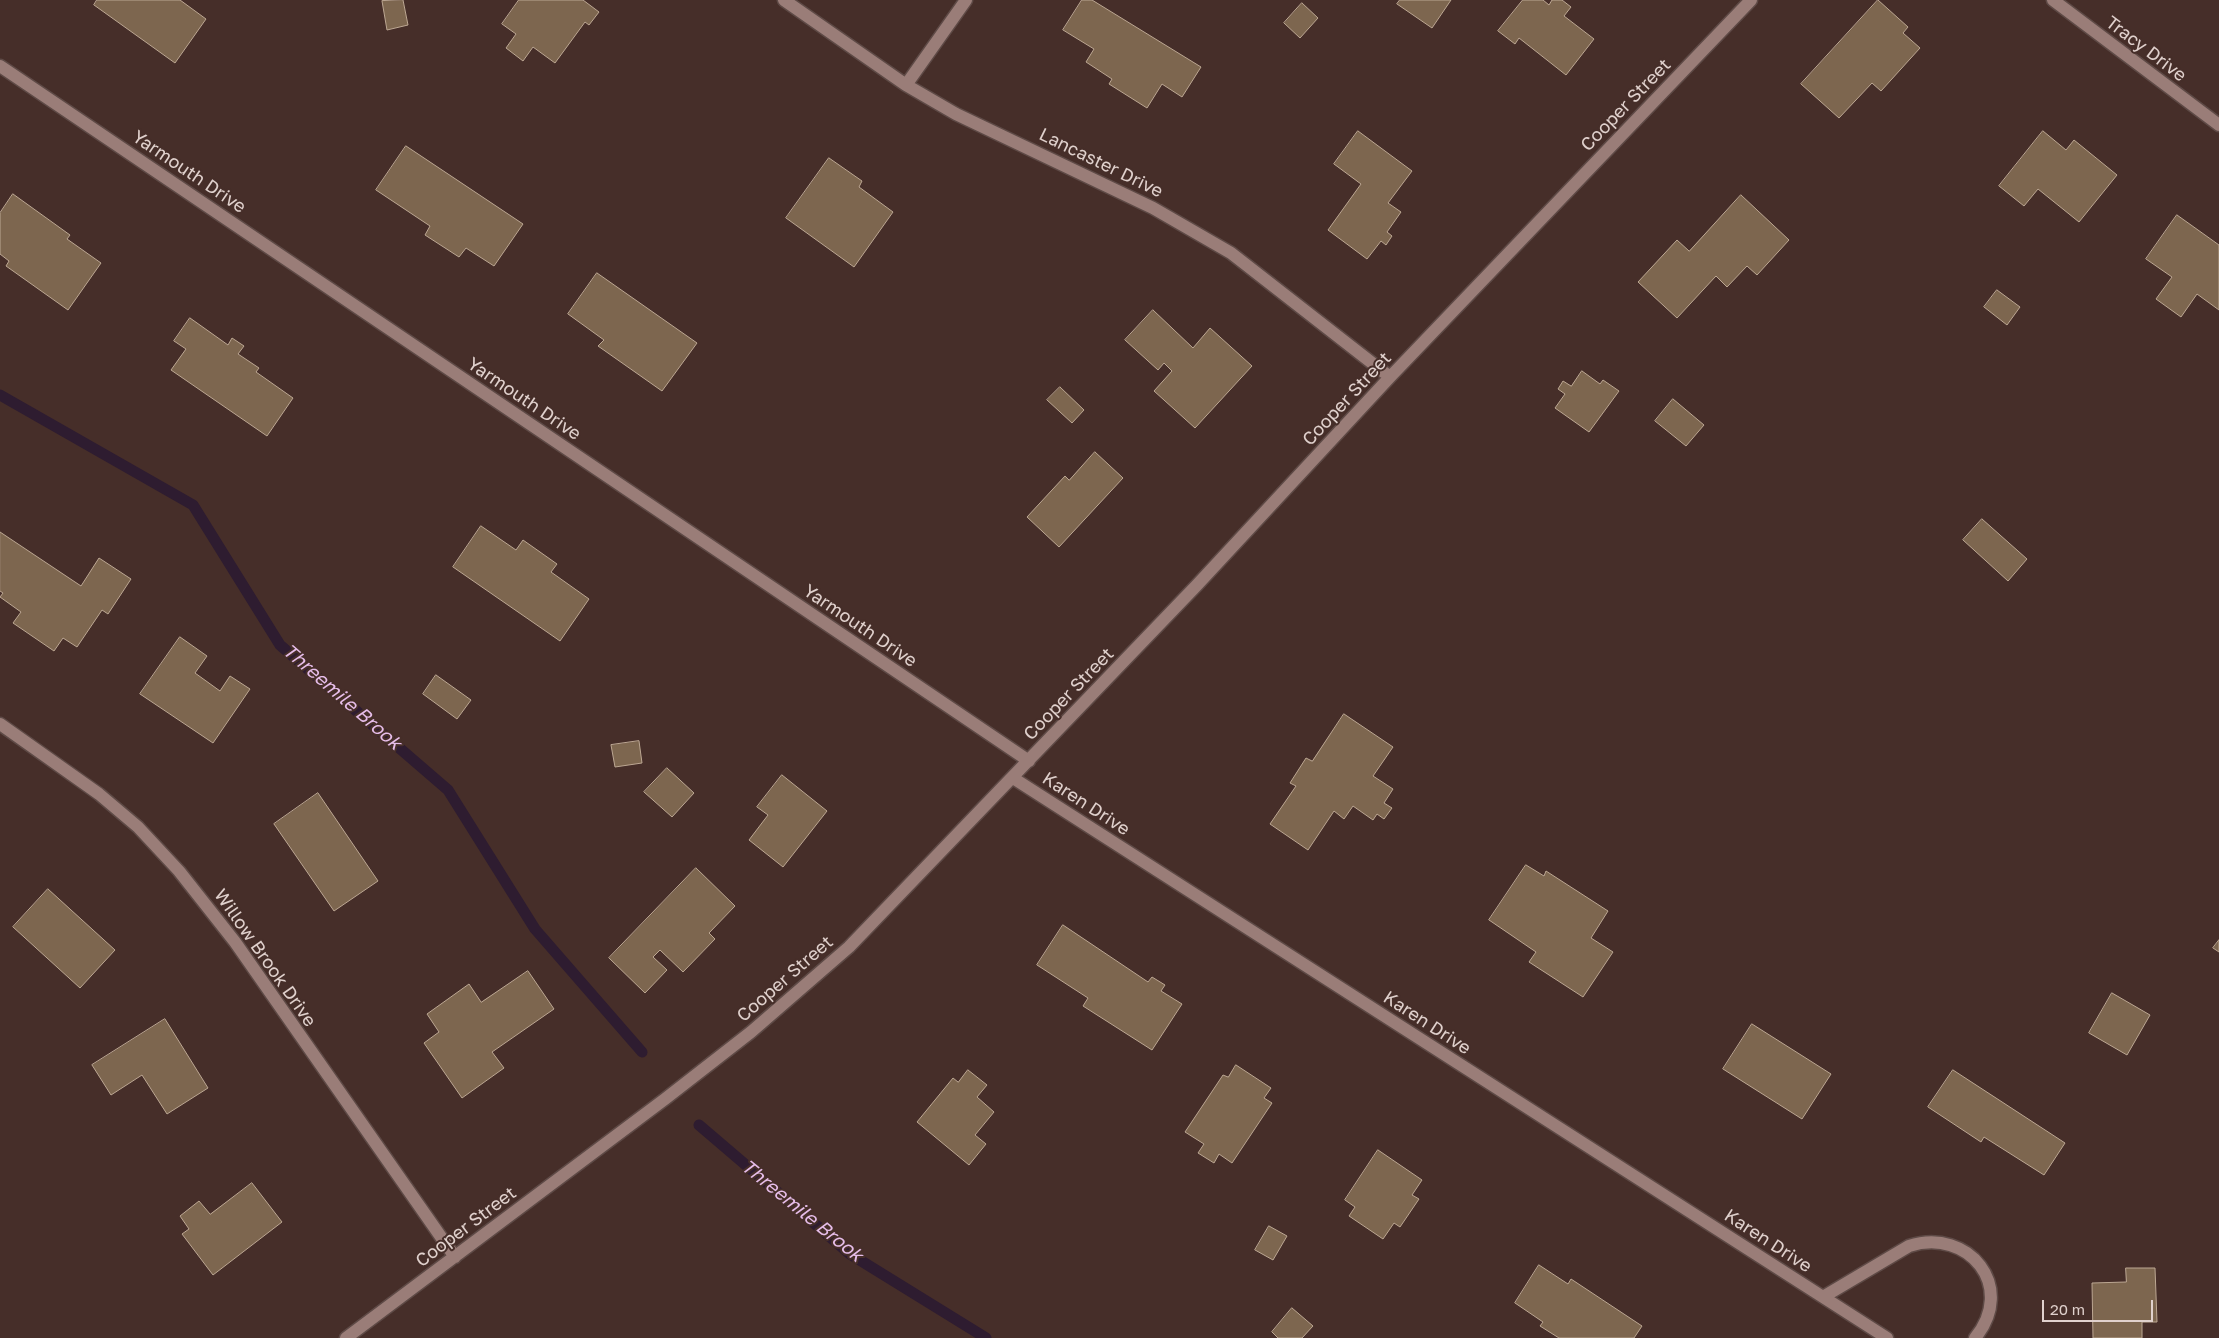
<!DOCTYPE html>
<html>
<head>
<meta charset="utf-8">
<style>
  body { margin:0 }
  #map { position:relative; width:2219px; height:1338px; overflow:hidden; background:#462e29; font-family:"Golos Text",sans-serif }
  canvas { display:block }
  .scale { position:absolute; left:2042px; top:1300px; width:111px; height:22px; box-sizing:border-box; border:2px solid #e0d1cd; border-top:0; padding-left:6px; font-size:15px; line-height:18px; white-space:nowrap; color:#e0d1cd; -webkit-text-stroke:4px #462e29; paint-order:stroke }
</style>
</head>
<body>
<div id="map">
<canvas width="2219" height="1338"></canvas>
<div class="scale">20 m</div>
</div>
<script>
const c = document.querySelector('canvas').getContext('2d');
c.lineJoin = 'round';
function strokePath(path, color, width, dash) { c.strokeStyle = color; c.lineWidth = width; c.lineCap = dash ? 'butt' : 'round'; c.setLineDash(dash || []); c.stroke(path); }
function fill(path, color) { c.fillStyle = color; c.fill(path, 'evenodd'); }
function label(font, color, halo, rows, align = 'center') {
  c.font = font + ' "Golos Text",sans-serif'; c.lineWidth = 4; c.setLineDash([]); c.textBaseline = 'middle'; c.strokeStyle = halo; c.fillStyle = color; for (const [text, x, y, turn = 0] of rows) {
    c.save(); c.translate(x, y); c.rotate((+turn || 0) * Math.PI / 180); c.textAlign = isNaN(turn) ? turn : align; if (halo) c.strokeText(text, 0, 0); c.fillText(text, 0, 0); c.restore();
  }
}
const stream = new Path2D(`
  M0,395L193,505L280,645L448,790L535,929L642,1052
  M699,1125L850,1254L986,1338`);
const building = new Path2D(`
  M97,0H180L206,19L175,63L94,5Z
  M403,0L408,25L387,30L382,1Z
  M519,0H583L599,12L589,25L585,22L555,63L533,47L523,61L506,48L516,34L502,24Z
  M1082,0H1092L1201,67L1182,97L1162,84L1147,108L1109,84L1112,79L1086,62L1094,49L1063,30Z
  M1400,0H1451L1432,28L1397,4Z
  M1523,0H1543L1549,5L1552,0H1562L1571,7L1564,16L1594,39L1566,75L1519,38L1515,44L1498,31Z
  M1878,0L1908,27L1903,33L1920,48L1881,91L1872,83L1839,118L1801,84Z
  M1302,3L1318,18L1300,38L1284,23Z
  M1358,131L1412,171L1388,203L1401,212L1387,232L1392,236L1386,245L1381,241L1367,259L1328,230L1361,184L1334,164Z
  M2043,131L2066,150L2074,140L2117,175L2079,222L2038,189L2024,206L1999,186Z
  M406,146L523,224L494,266L466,248L459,257L425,235L430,226L376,190Z
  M829,158L862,181L859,187L893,212L854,267L786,218Z
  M13,194L70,235L67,239L101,263L68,310L6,266L9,261L0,254V213Z
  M1741,195L1789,240L1757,275L1747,266L1727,287L1716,276L1677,318L1638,282L1677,240L1689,251Z
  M2177,215L2219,245V310L2197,294L2181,317L2156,299L2172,277L2146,259Z
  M597,273L697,343L662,391L598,346L604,340L568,314Z
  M1997,290L2020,307L2007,325L1984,307Z
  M1153,310L1193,348L1210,328L1252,366L1195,428L1154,391L1172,371L1164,363L1158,370L1125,340Z
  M190,318L228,345L232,338L244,346L238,354L259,368L256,372L293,398L267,436L171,370L186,349L174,341Z
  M1582,371L1600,384L1603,380L1619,391L1589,432L1555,408L1565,394L1558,389L1563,381L1571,386Z
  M1060,387L1084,410L1072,423L1047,400Z
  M1673,399L1704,425L1686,446L1655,421Z
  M1095,452L1123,478L1059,547L1027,517L1065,476L1069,480Z
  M1982,519L2027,559L2008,581L1963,540Z
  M481,526L516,550L523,540L557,564L551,572L589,599L560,641L453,567Z
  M0,532L81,586L99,558L131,579L108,614L102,610L77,647L63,638L54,651L13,623L21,612L0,597L3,593L0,591Z
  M180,637L207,656L195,673L220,691L230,676L250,689L213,743L140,694Z
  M436,675L471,700L457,719L423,694Z
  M1344,714L1393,747L1373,776L1393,789L1384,803L1392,808L1384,819L1377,814L1373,820L1353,806L1344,819L1334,811L1308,850L1270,824L1296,786L1290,783L1306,758L1312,761Z
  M639,741L642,763L615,767L611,745Z
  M667,768L694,793L672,817L644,792Z
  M782,775L827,811L783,867L749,840L768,815L757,807Z
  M318,793L378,881L334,911L274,824Z
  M1526,865L1544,876L1546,871L1608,911L1591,938L1613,952L1583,997L1529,962L1536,952L1489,920Z
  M696,868L735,906L709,933L715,939L683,972L660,950L653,957L667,970L645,993L609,958Z
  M48,889L115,950L80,988L13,927Z
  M1063,925L1148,982L1152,977L1165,985L1161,991L1182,1004L1152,1050L1083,1006L1088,998L1037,965Z
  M2219,940V952L2213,948Z
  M528,971L554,1009L492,1052L504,1068L462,1098L424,1043L439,1032L427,1014L469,984L481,1002Z
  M2112,993L2150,1015L2127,1055L2089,1033Z
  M165,1019L208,1088L167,1114L142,1075L111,1095L92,1065Z
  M1752,1024L1831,1074L1802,1119L1723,1069Z
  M1236,1065L1271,1088L1264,1098L1272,1103L1232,1163L1219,1154L1214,1163L1198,1153L1204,1144L1185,1132L1223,1075L1228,1077Z
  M968,1070L987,1085L977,1097L994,1112L975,1135L986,1144L969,1165L917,1122L953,1078L958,1082Z
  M1953,1070L2065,1143L2044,1175L1984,1137L1981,1142L1928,1107Z
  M1378,1150L1422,1180L1412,1195L1419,1199L1400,1227L1394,1223L1383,1239L1349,1216L1355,1207L1345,1200Z
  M252,1183L282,1222L213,1275L182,1234L189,1229L180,1216L199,1201L210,1214Z
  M1269,1226L1287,1236L1273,1260L1255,1250Z
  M1539,1265L1568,1284L1571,1279L1642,1326L1634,1338H1559L1540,1326L1543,1322L1515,1303Z
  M2126,1268H2155L2157,1322H2142V1338H2093L2092,1283L2126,1282Z
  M1292,1308L1313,1326L1302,1338H1278L1272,1332Z`);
const minor = new Path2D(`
  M784,0L906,85L956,114L1153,208L1231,253L1390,377
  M2053,0L2219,125
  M0,66L1029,761
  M906,85L966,0
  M0,724L99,794L138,827L179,871L235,942L455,1257
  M1013,778L1887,1338
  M1823,1297L1909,1246C1969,1227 2017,1287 1975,1338
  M346,1338L665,1099L751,1032L849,947L1197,585L1390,377L1751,0`);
const streetNames = [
  ["Tracy Drive",2146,49,37],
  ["Cooper Street",1626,105,-46],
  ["Lancaster Drive",1101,163,26],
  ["Yarmouth Drive",189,172,34],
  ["Yarmouth Drive",524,399,34],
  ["Cooper Street",1347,399,-47],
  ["Yarmouth Drive",860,626,34],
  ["Cooper Street",1069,694,-46],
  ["Karen Drive",1086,804,33],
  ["Willow Brook Drive",265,958,55],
  ["Cooper Street",785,979,-41],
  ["Karen Drive",1427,1023,33],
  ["Cooper Street",466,1227,-37],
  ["Karen Drive",1768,1241,33]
];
const waterNames = [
  ["Threemile Brook",342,697,41],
  ["Threemile Brook",802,1211,39]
];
strokePath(stream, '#2e1c30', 11);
fill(building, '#7d664f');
strokePath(building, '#bca793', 1);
strokePath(minor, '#5e4a46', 15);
strokePath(minor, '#9a7d78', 12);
label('18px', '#e0d1cd', '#462e29', streetNames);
label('italic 19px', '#e6bde9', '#462e29', waterNames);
</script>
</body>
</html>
